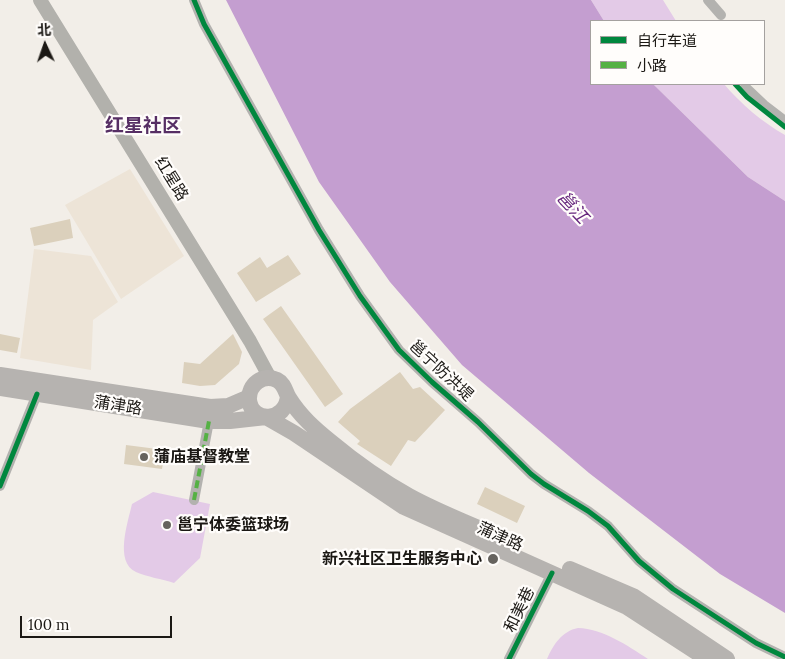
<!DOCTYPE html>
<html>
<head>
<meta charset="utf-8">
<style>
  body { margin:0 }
  #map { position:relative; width:785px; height:659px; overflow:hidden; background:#f2eee8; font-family:Lora,"Noto Sans SC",serif }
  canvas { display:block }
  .legend { position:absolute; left:590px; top:20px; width:175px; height:65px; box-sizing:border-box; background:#fffdfb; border:1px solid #a4a19f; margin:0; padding:6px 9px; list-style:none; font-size:15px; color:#1b1814 }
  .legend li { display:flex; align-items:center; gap:10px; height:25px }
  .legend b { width:25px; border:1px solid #a4a19f }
  .north { position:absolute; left:20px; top:20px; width:50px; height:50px; -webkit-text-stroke:4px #fffdfb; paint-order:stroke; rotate:357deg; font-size:14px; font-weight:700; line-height:20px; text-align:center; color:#1b1814 }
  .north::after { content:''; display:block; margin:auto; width:18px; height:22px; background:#1b1814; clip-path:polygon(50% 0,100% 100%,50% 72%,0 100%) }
  .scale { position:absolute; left:20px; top:616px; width:152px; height:22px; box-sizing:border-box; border:2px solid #1b1814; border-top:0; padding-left:6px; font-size:15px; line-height:18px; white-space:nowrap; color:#1b1814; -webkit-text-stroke:4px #fffdfb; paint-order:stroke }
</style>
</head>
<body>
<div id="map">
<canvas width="785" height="659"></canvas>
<ul class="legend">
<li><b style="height:6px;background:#00873e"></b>自行车道</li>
<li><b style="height:6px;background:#55b144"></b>小路</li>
</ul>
<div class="north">北</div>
<div class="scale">100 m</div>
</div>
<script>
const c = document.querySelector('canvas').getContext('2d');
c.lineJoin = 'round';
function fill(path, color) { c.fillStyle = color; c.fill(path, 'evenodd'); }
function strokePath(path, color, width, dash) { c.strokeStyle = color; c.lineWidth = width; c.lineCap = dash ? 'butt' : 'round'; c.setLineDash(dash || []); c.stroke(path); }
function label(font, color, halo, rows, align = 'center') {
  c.font = font + ' Lora,"Noto Sans SC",serif'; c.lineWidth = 4.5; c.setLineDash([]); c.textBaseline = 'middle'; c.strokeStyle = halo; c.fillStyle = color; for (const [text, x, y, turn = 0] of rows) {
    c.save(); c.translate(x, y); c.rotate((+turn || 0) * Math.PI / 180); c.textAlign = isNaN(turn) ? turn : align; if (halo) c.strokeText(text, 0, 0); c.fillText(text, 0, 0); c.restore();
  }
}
const built = new Path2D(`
  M130,169L184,256L121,299L65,205Z
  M34,249L91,256L118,302L93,320L91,370L20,358Z`);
const green = new Path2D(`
  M591,0H663L676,21H604Z
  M653,84H724C741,104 762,122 785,135V201L748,177Z
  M153,492L210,504L200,558L174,583C162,579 147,577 136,572C114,562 128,522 132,504Z
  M578,628C603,629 627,645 648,659H547C553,645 562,631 578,628Z`);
const water = new Path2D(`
  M226,0H591L604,21H591V84H653L748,177L785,201V613L720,574L589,473L462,365L390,282L319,182Z`);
const building = new Path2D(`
  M70,219L73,238L34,246L30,228Z
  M288,255L301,274L256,302L237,273L260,257L267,268Z
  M281,306L343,394L325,407L263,319Z
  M0,334L20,338L17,353L0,350Z
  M233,334L242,352L239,364L215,385L200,386L182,383L184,362L200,364Z
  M400,372L413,389L420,387L445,410L415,442L408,440L391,466L357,444L360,441L338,422L350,409Z
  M126,445L165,450L162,469L124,464Z
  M485,487L525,506L517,523L477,504Z`);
const street = new Path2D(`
  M194,0L204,24L319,230L360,296L399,350L432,382L478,422L531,474L544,484L588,511L608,526L639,561L673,589L756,643L785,657
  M708,0L721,15
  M745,87L764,105L785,121
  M0,486L37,394
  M194,500L209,421
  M509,659L552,573`);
const secondary = new Path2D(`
  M40,0L250,341L270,378`);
const primary = new Path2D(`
  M0,375L210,407L228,406L249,397
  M0,388L209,421H230L266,417L294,433L404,507L627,607L707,659
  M288,396C286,422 252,424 249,400C248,385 263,373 277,380C285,384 285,392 289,398C300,416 315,429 331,442C355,462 382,481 409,496C438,512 470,524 499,537
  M570,569L633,596L727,659`);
const quiet = new Path2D(`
  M194,500L209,421`);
const cycleway = new Path2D(`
  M194,0L204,24L319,230L360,296L399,350L432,382L478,422L531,474L544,484L588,511L608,526L639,561L673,589L756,643L785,657
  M735,84L747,97L785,127
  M0,486L37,394
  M509,659L552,573`);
const markers = [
  [144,457,5,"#66635e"],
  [167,525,5,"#66635e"],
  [493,559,6,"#66635e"]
];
const streetNames = [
  ["红星路",171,179,58],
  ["邕宁防洪堤",441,371,43],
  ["蒲津路",118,406,9],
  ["蒲津路",500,537,24],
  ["和美巷",520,610,-64]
];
const poiNames = [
  ["蒲庙基督教堂",154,457],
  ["邕宁体委篮球场",177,525],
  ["新兴社区卫生服务中心",482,559,"right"]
];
const waterNames = [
  ["邕江",572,208,47]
];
const quarterNames = [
  ["红星社区",143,127]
];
fill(built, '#ede4d7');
fill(green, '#e3cae7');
fill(water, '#c49ed0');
fill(building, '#dbd0bc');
strokePath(street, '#b3b2af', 10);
strokePath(secondary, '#b2b1ac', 14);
strokePath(primary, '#b6b3b0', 16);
strokePath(quiet, '#55b144', 4, [8, 4]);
strokePath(cycleway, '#00873e', 5);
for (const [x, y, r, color] of markers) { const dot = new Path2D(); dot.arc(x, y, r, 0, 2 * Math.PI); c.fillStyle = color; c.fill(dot); strokePath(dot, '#fffdfb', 2); }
label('16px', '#1b1814', '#fffdfb', streetNames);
label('bold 16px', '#1b1814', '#fffdfb', poiNames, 'left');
label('italic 18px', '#66257d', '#fffdfb', waterNames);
label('bold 19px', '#562e64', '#fffdfb', quarterNames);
</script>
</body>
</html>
